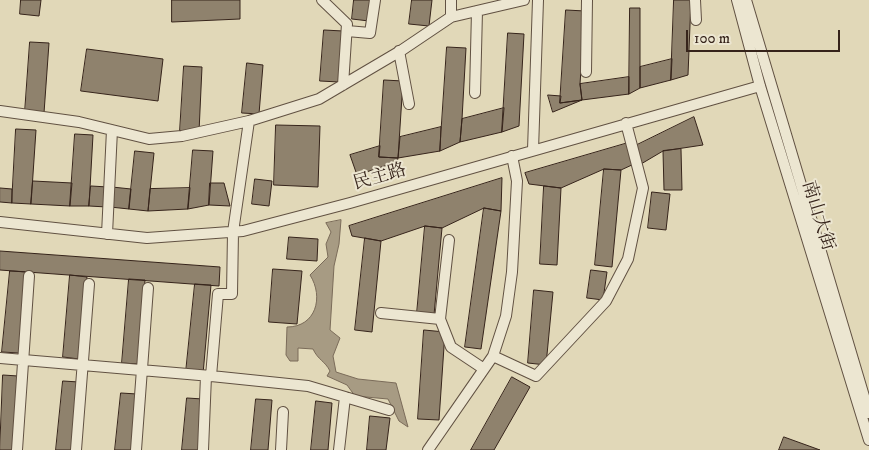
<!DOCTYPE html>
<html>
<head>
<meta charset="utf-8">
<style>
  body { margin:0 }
  #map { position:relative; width:869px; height:450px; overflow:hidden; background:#e1d8b8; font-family:"IM FELL DW Pica",serif }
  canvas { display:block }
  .scale { position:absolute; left:686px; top:30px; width:154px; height:22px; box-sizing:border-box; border:2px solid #36241b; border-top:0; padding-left:6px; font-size:15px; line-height:18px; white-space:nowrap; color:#36241b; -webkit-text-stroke:4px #ece6d1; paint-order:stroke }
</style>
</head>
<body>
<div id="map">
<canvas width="869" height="450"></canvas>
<div class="scale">100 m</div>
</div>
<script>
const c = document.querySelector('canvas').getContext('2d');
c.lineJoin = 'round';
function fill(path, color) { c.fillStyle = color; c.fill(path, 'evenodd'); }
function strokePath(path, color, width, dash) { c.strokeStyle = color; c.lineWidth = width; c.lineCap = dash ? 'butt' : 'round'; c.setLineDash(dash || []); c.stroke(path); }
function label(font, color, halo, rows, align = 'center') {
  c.font = font + ' "IM FELL DW Pica","Noto Serif SC",serif'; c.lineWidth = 4; c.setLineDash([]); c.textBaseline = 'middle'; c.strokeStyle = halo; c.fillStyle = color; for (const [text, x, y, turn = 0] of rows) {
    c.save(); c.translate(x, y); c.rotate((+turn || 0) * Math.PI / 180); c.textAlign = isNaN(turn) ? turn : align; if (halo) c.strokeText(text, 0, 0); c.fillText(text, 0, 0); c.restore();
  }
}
const water = new Path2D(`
  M341,220L339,244L334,266L330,330L340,338L333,356L336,372L358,379L396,383L408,427L399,421L388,399L355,396L347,385L327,376L330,371C325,361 318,360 313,349L298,348V361H290L286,355L287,327C316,327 324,297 310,275L328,257L326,244L331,232L326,223Z`);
const building = new Path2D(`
  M21,0H41L39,16L20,14Z
  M172,0H240V19L172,22Z
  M354,0H371L369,21L352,19Z
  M412,0H432L429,26L409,24Z
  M674,0H691L688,75L671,80Z
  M630,8H640V88L629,94Z
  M566,10L585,11L580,84L582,100L560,103Z
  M324,30L343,31L339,82L320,81Z
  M508,33L524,34L519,126L502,132Z
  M30,42L49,43L44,113L25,112Z
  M447,47L466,48L462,119L460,142L440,151Z
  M87,49L163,59L158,101L81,91Z
  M672,59L671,80L640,88V67Z
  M247,63L263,65L259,114L242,113Z
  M184,66L202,67L199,132L180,131Z
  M629,77V94L582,100L580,84Z
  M384,80L403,81L398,158L379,157Z
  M548,95L561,96L560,103L582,100L553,112Z
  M504,108L502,132L460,142L462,119Z
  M694,117L703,145L663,151L641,164L635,146Z
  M276,125L320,126L318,187L274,185Z
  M441,127L440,151L398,158L400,137Z
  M16,129L36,130L31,204L12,203Z
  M75,134L93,135L89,206H70Z
  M628,143L634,164L621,170L604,169L561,188L529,184L525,173Z
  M380,146L379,157L398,158L397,162L357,175L350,155Z
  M681,149L682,190H664L663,151Z
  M193,150L213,151L209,205L188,209Z
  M135,151L154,153L148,211L129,209Z
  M604,169L621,170L612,267L595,265Z
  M502,178L501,211L484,208L442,228L425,226L381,241L352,236L349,226Z
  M255,179L272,181L269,206L252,204Z
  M33,181L72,183L70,206L31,204Z
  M210,183H224L230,206L209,205Z
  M91,186L108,187L107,207L89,206Z
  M544,186L561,188L557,265L540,264Z
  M112,187L131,189L129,209L110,207Z
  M0,188L12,189V203L0,202Z
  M190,188L188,209L148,211L150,189Z
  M652,192L670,194L666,230L648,228Z
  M484,208L501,211L481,349L465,347Z
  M425,226L442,228L434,315L417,313Z
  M289,237L318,239L317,261L287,259Z
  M365,238L381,241L372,332L355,330Z
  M0,251L220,267L219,286L0,270Z
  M273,269L302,271L297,324L269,322Z
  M591,270L607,272L603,300L587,298Z
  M10,271L27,272L19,353L2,352Z
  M70,275L87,277L79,359L63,357Z
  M129,279L145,280L138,364L122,363Z
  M195,284L211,285L203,374L186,372Z
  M534,290L553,292L546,365L528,363Z
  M424,330L445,332L439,420L418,419Z
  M3,375L18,376L13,450H0Z
  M512,377L530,387L494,450H471Z
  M63,381L79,382L73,450H56Z
  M121,393L137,394L132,450H115Z
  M187,398L203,399L199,450H182Z
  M256,399L272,400L268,450H251Z
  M316,401L332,403L328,450H311Z
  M370,416L390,418L386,450H367Z
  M784,437L820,450H779Z`);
const minor = new Path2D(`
  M322,0L347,24L343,85
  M695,0L696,20
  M737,0L760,86L869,440
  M746,0L869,413
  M451,17V0
  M347,31L370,33L375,0
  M399,51L409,104
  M586,72L587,0
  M475,93L477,11
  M0,111L79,122L149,139L182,136L249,121L319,99L402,50L451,17L524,0
  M533,150L538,0
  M0,222L147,238L243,231L350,203L760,86
  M107,234L112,130
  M381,313L440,319L451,347L484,369
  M440,319L449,240
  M493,356L536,376L606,301L628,259L643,188L626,123
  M0,358L211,376L218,294H232L233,232L249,121
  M211,376L308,386L389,410
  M17,450L29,276
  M76,450L89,284
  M136,450L148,288
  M203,450L206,376
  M281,450L283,412
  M339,450L345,397
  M428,450L493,356L506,316L512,272L517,181L512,156`);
const streetNames = [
  ["民主路",380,178,-16],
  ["南山大街",817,216,73]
];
fill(water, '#a79b83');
strokePath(water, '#7a6b59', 1);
fill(building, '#8f826d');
strokePath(building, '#36241b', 1);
strokePath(minor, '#615142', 12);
strokePath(minor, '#ece6d1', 10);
label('18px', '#36241b', '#ece6d1', streetNames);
</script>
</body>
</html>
